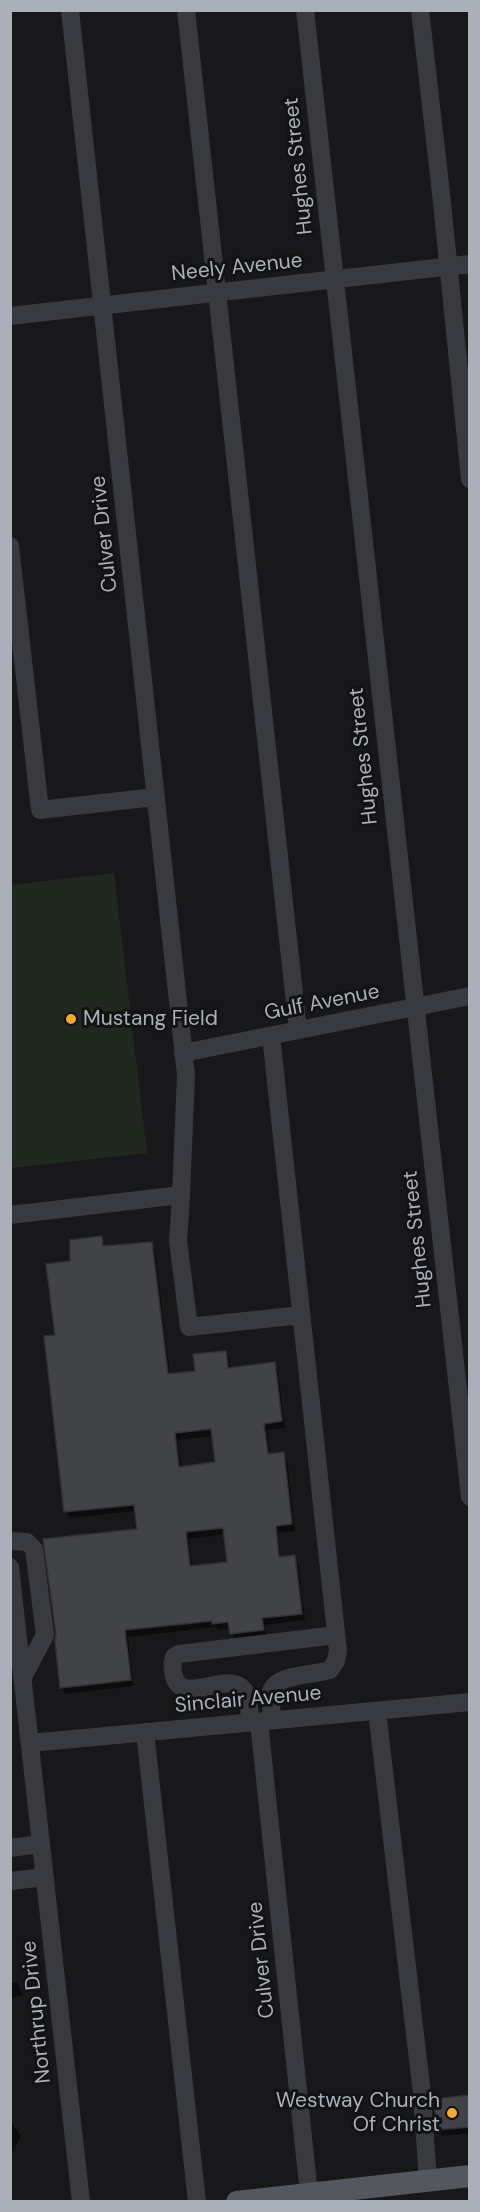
<!DOCTYPE html>
<html>
<head>
<meta charset="utf-8">
<style>
  body { margin:0 }
  #map { position:relative; width:480px; height:2212px; overflow:hidden; background:#18181a; font-family:"DM Sans",sans-serif }
  canvas { display:block }
  .frame { position:absolute; inset:0; border:12px solid #aaafb9; pointer-events:none }
</style>
</head>
<body>
<div id="map">
<canvas width="480" height="2212"></canvas>
<div class="frame"></div>
</div>
<script>
const c = document.querySelector('canvas').getContext('2d');
c.lineJoin = 'round';
function fill(path, color) { c.fillStyle = color; c.fill(path, 'evenodd'); }
function strokePath(path, color, width, dash) { c.strokeStyle = color; c.lineWidth = width; c.lineCap = dash ? 'butt' : 'round'; c.setLineDash(dash || []); c.stroke(path); }
function label(font, color, halo, rows, align = 'center') {
  c.font = font + ' "DM Sans",sans-serif'; c.lineWidth = 6; c.setLineDash([]); c.textBaseline = 'middle'; c.strokeStyle = halo; c.fillStyle = color; for (const [text, x, y, turn = 0] of rows) {
    c.save(); c.translate(x, y); c.rotate((+turn || 0) * Math.PI / 180); c.textAlign = isNaN(turn) ? turn : align; if (halo) c.strokeText(text, 0, 0); c.fillText(text, 0, 0); c.restore();
  }
}
const green = new Path2D(`
  M114,873L147,1153L12,1168L11,885Z`);
const shadow = new Path2D(`
  M101,1238L105,1248L151,1244L155,1250L170,1376L197,1372L225,1352L229,1359L230,1369L274,1364L278,1371L285,1428L267,1430L270,1455L283,1454L287,1460L295,1531L278,1533L281,1559L294,1557L298,1564L305,1620L265,1625L266,1636L235,1640L231,1628L218,1630L216,1627L128,1637L133,1686L65,1694L61,1687L138,1530L136,1511L70,1518L66,1512L56,1336L72,1262ZM213,1436L217,1464L181,1468L178,1440ZM225,1534L229,1564L192,1568L189,1539Z
  M10,1983H18L23,1995L10,1998Z
  M470,2097V2133L442,2136L439,2130Z
  M10,2120L21,2136L10,2156Z`);
const building = new Path2D(`
  M102,1236L103,1246L152,1242L168,1374L195,1371L193,1354L226,1351L228,1368L275,1362L282,1421L264,1424L268,1454L284,1452L292,1524L276,1526L279,1557L295,1555L302,1614L262,1618L264,1630L230,1634L228,1622L212,1624V1621L125,1630L131,1680L60,1688L55,1641L56,1634L43,1539L137,1529L134,1505L64,1512L44,1336L55,1335L46,1264L70,1261V1240ZM211,1429L215,1462L179,1467L175,1433ZM223,1528L227,1562L190,1566L186,1532Z
  M470,2095V2127L437,2130L434,2099Z`);
const minor = new Path2D(`
  M186,10L298,1030
  M305,10L470,1497
  M420,10L441,193L470,479
  M10,316L470,264
  M10,546L40,810L155,797
  M271,1036L338,1651L336,1661L330,1670C314,1675 275,1674 271,1692C269,1701 272,1712 273,1720
  M183,1053L470,996
  M181,1195L178,1241L189,1327L301,1315
  M10,1215L181,1195L186,1075L70,10
  M10,1541L27,1542L34,1549L45,1635L23,1677
  M10,1567L81,2202
  M377,1711L422,2094L428,2181
  M250,1722C249,1713 250,1698 244,1690C228,1669 182,1707 174,1676C172,1669 172,1663 174,1657L179,1654L336,1635
  M259,1722L309,2194
  M145,1732L197,2202
  M30,1743L470,1702
  M10,1848L41,1844
  M10,1881L45,1877`);
const major = new Path2D(`
  M237,2202L470,2176`);
const markers = [
  [71,1019,6,"#f0aa39"],
  [452,2113,6,"#f0aa39"]
];
const streetNames = [
  ["Hughes Street",299,166,-96],
  ["Neely Avenue",237,268,-6],
  ["Culver Drive",105,534,-96],
  ["Hughes Street",364,756,-96],
  ["Gulf Avenue",322,1003,-11],
  ["Hughes Street",418,1239,-96],
  ["Sinclair Avenue",248,1700,-5],
  ["Culver Drive",262,1960,-96],
  ["Northrup Drive",37,2012,-96]
];
const poiNames = [
  ["Mustang Field",83,1019],
  ["Westway Church",440,2101,"right"],
  ["Of Christ",440,2125,"right"]
];
fill(green, '#202820');
fill(shadow, '#0007');
fill(building, '#424347');
strokePath(building, '#323236', 1.5);
strokePath(minor, '#393a3f', 18);
strokePath(major, '#55575e', 22);
for (const [x, y, r, color] of markers) { const dot = new Path2D(); dot.arc(x, y, r, 0, 2 * Math.PI); c.fillStyle = color; c.fill(dot); strokePath(dot, '#131315', 2); }
label('21px', '#aaafb9', '#131315', streetNames);
label('21px', '#aaafb9', '#131315', poiNames, 'left');
</script>
</body>
</html>
